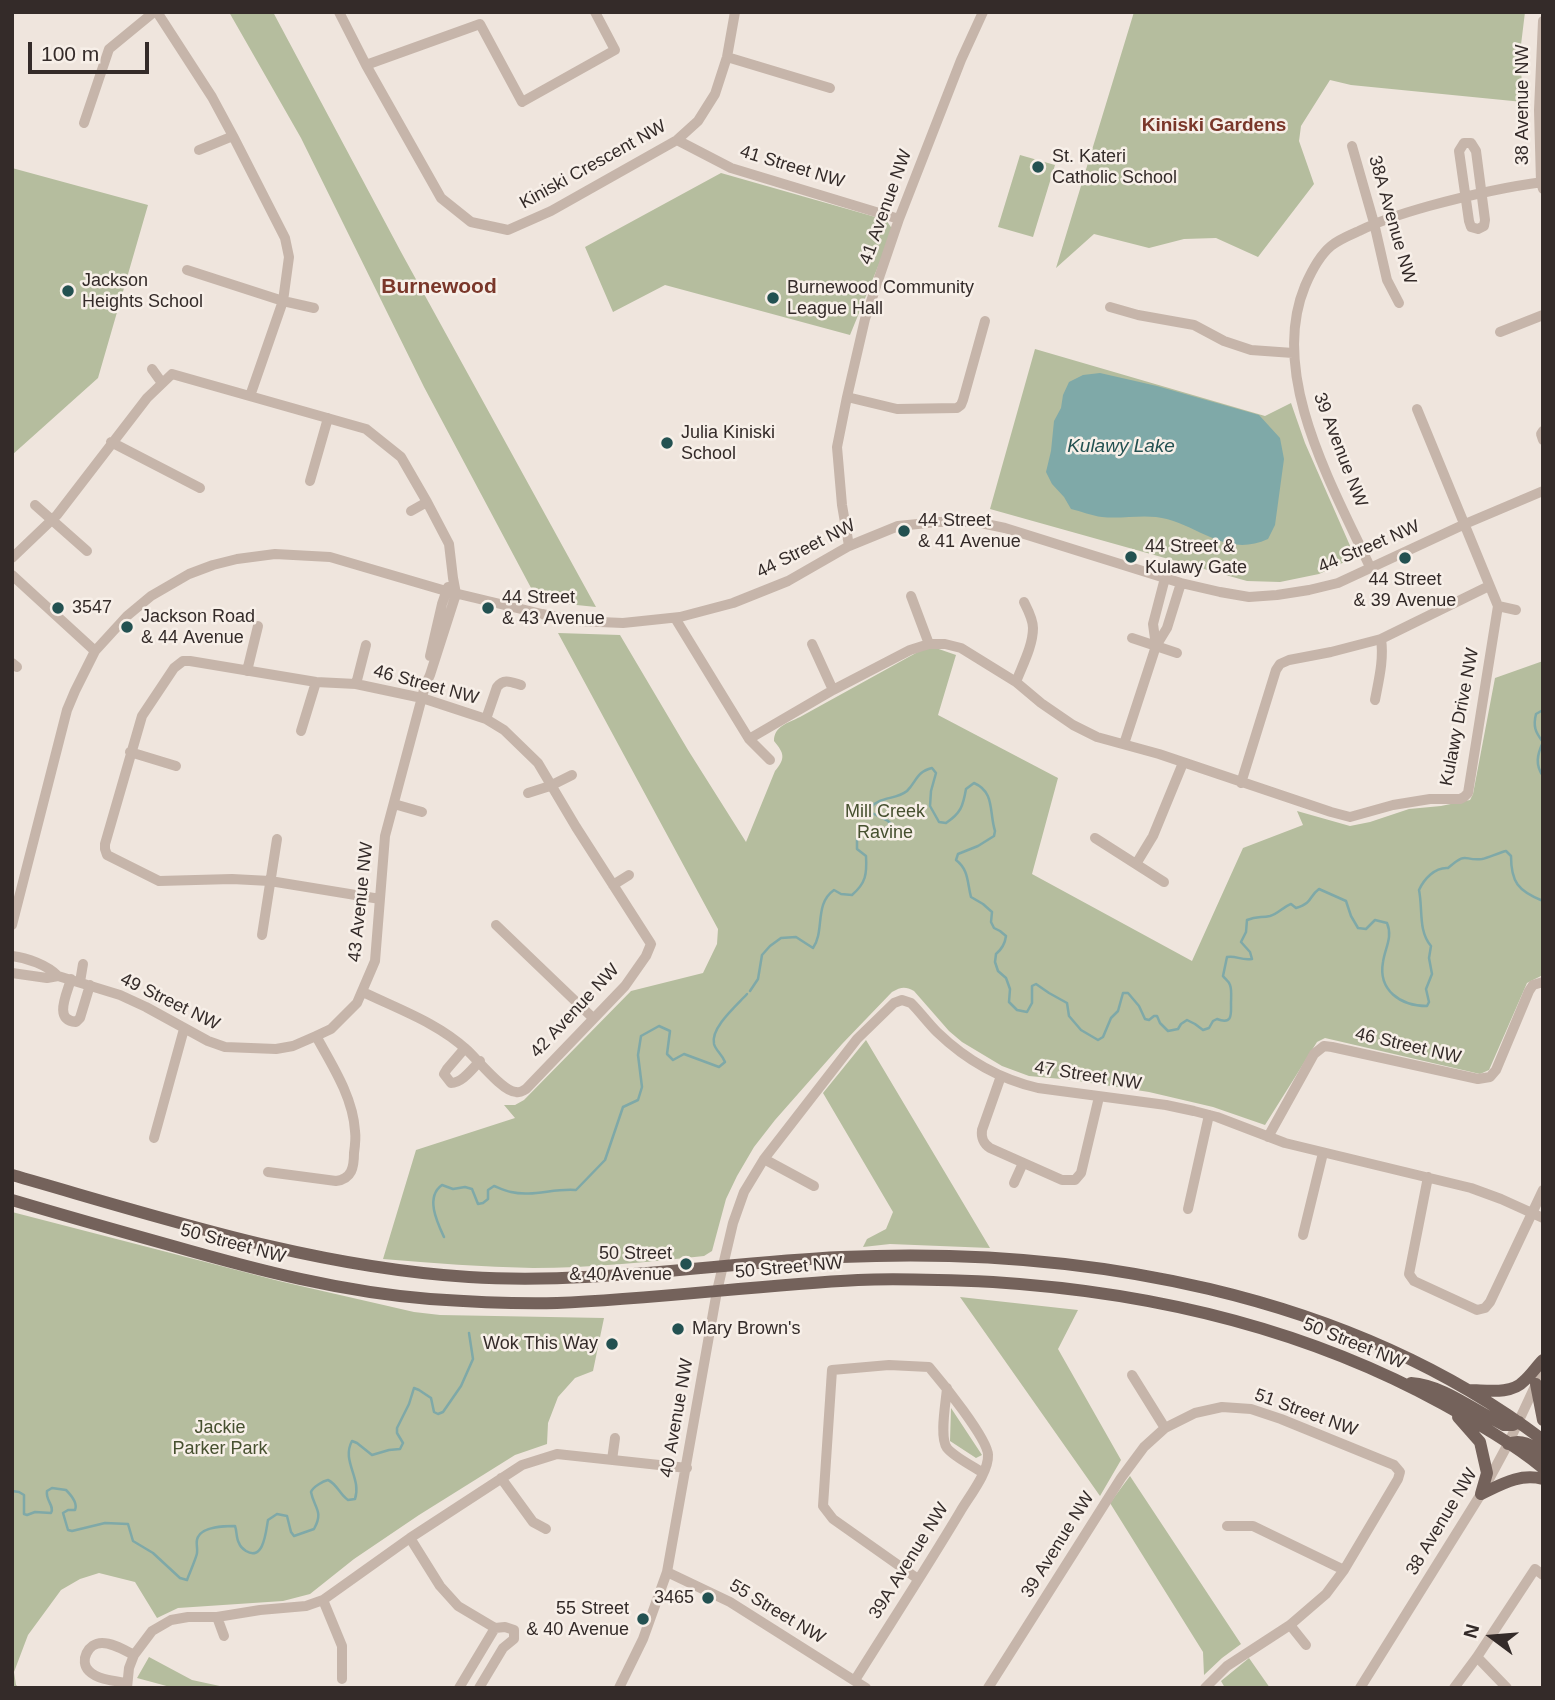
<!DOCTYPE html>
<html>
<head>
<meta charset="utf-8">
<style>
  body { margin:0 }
  #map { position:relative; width:1555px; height:1700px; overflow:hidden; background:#efe5dd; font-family:Arial,sans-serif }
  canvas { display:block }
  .frame { position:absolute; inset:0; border:14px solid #342b29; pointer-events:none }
  .north { position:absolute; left:1457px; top:1602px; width:70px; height:70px; -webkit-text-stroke:5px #f7efe8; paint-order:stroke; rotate:286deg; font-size:19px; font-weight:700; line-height:28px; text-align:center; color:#342b29 }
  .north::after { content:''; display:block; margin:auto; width:24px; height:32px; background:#342b29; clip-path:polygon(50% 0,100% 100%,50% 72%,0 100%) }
  .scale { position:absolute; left:28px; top:42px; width:121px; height:32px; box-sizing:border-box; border:4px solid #342b29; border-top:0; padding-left:9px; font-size:21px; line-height:24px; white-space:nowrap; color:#342b29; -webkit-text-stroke:5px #f7efe8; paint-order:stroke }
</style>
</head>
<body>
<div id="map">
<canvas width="1555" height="1700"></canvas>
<div class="frame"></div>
<div class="north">N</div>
<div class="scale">100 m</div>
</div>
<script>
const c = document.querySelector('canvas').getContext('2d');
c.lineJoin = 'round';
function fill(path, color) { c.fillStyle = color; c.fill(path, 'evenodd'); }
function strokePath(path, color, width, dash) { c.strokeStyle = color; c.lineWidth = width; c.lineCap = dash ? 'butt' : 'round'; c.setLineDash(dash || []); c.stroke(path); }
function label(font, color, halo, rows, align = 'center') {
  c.font = font + ' Arial,sans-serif'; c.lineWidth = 5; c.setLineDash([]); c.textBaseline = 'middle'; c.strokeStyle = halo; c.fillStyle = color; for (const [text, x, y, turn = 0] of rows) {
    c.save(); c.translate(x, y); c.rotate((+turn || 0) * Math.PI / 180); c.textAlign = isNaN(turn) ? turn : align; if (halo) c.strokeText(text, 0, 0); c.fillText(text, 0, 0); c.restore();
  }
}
const green = new Path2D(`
  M229,12H273L401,252L596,607L538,601L424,387L301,138Z
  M1134,12H1525L1520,53L1523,102L1351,85L1330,80L1301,126L1299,141L1314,184L1258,257L1216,238L1184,239L1149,248L1094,234L1056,268Z
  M1020,155L1055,165L1033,237L998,227Z
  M12,168L148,205L98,378L12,455Z
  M721,173L886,220L893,230L850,335L665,285L613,312L585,247Z
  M1035,349L1265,416L1291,403L1305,443L1355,557L1319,574L1280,582L1247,581L990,509Z
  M558,633L620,635L688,750L746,842L775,771C786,758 784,753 774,741C774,726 788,723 800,717L925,648L933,647L956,655L938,715L1058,778L1032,874L1192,961L1243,848L1303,825L1297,811L1350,826L1370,822L1409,809L1441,806L1470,800L1473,794L1495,678L1543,661V975L1527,983L1489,1070L1480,1074L1325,1038L1317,1042L1265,1125L1213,1107L1149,1092L1072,1080L1029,1076L1002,1066L962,1042L949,1031L914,991C905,986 901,987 892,992L842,1044L775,1120L754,1147L737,1176L726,1199L712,1251L704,1256C647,1262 590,1268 533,1268C483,1267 433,1263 383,1259L416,1150L515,1118L504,1105H515L524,1100L631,991L703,973L717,944L718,929Z
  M866,1040L990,1248L890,1244L863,1247L867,1239L886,1229L893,1212L823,1093Z
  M12,1212L279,1281L414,1312L440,1315L604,1318L593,1371L575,1378L558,1397L548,1423L547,1444L515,1455L419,1515L354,1559L310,1594L283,1601L178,1608L157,1618L135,1582L99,1573L80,1579L61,1590L28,1635L14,1672L16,1685L20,1688H12Z
  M960,1297L1078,1310L1058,1349L1121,1460L1100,1496Z
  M951,1408L982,1455L976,1458L950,1441Z
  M1130,1476L1241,1644L1222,1658L1204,1675L1203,1652L1110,1503Z
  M149,1657L192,1680L229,1688H174L137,1678Z
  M1249,1658L1270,1688H1225L1221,1681Z`);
const water = new Path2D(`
  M1100,373L1157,386L1259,415L1280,438L1284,459L1275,525L1268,539C1224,559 1197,522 1156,517C1138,515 1120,519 1102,517C1092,516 1081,511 1071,509L1064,497L1052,484L1046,472L1051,451L1054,421L1061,408L1063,395L1069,382L1083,375Z`);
const stream = new Path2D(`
  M1543,710L1536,714C1533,726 1535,732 1543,742
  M1543,742C1537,755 1535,765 1543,776
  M750,991L758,979L762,955L770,946L781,938L796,937L813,948C825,931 814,904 834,890L841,894L852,895C866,883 867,874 866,856L857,849V838L861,831L869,829L886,838L892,836L895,828L888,821L872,813L870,808C880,796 896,800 907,791C917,781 916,772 932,768L936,773L931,791L930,806L939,822L946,823C961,813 963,806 966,789L974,783C995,792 989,812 995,831L994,836L978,846L958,854L956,860C969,870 967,882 971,897L983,904L992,912L991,922L994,928L1000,931L1006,936C1005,944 1002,949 996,954L995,962L998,971L1006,978L1010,989L1009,1002L1017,1010L1027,1012L1032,1003V986L1036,984L1049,993L1067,1003L1069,1016L1081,1030L1098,1040L1103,1037L1111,1018L1118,1011L1123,993H1128L1139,1006L1145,1019L1149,1020L1154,1016H1157L1160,1023L1168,1031L1178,1029L1181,1024L1187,1020L1195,1024L1203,1030L1209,1028L1213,1021L1217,1019C1233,1025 1231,1014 1231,1003C1231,998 1232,990 1230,985C1229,981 1225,979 1223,976L1227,957C1236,955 1241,961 1252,959L1250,952L1241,942L1246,932L1247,920C1257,916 1261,918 1270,916C1278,914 1283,907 1291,904L1296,908C1314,902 1308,897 1319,889L1346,901L1351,916L1358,928L1366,929L1375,920L1387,923C1393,937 1385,948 1383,962C1378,990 1400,1006 1427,1006L1429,1002L1426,989L1432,974L1429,958L1431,946C1418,931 1423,909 1419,890C1424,879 1435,867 1448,868C1468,851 1462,861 1482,859C1488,858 1498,853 1506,851L1511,856C1511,882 1518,891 1543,901
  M444,1237C437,1222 425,1197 442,1185L453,1189L465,1187L472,1189L478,1204L483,1203L488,1199V1190L494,1186C499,1188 505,1191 511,1192C532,1197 554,1188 576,1190L605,1160L623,1107L638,1100L642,1087L638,1055L641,1036L659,1026L670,1031L667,1054L673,1060L684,1054L719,1067L725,1062C722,1054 716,1051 714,1044C710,1028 737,1005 747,994
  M12,1491L19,1492L24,1495V1514L27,1515L35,1512L51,1513C55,1506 45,1500 47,1491L52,1488L66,1490C71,1495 78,1503 75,1510H68L63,1513L68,1530L72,1531L105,1523L128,1524L133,1541L153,1553L180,1578L187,1580C188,1577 197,1556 197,1553C198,1548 195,1542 198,1537C203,1526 225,1526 235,1526C237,1531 236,1538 239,1543C240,1546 243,1549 246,1551C264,1562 266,1530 268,1520L277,1514L287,1516L291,1532L294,1536L314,1529C324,1511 314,1508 311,1492C313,1487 323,1481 328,1480C337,1484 340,1495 348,1500L355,1499C362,1478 341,1461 352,1441L357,1443L372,1455L389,1450L400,1449L403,1443L397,1433V1428L409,1404L414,1388L419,1390L431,1398L434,1412L438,1414L443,1412L461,1386L473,1359L469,1333`);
const minor = new Path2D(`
  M157,12L212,97L233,136L285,238L289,257L283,301L250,396
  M339,12L366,65L441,198L471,222L508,230L551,211L677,140L698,121L715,94L727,57L735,12
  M1543,21L1539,110L1541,182L1543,189
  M727,57L830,88
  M366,65L480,24L522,102L615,50L595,12
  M84,123L109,49L154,12
  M677,140L731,168L899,219
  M1464,143H1471L1476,151L1485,220L1484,226L1478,229L1471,227L1469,221L1459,151Z
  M1352,146L1374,223L1387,280L1399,303
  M199,150L233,136
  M187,270L283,301L314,308
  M1110,307L1138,315L1194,325L1224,341L1251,350L1293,353
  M1500,332L1543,315
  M152,369L162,383
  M847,397L897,409L957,408L961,405L963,400L985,321
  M1543,431L1541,434L1543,440
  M111,442L200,488
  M310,481L328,418
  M35,505L87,551
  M411,511L427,502
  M849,546L842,505L837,447L847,397L865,319L899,219L961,60L983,12
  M12,558L57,515L147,398L172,374L366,429L401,457L427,502L449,544L453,578L456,594L430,675L425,686L385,836L375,961L357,1003L331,1029L316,1036C332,1065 353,1097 355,1131C356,1138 355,1146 354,1153C354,1167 352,1179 336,1181L268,1172
  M1370,567C1333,487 1268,375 1305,286C1311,272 1319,256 1331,246C1338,240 1350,235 1359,231C1381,220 1404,213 1429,206C1466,196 1504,187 1543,182
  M12,575L95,651
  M911,596L929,644
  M1498,606L1516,610
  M675,618L749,739L770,760
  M1132,638L1177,653
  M812,644L833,690
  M1156,646L1153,624L1165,578
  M430,656L442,604L448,587
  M12,663L17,667
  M247,671L258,626
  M1016,682C1022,666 1033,646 1033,628C1033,619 1028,610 1024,602
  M356,684L366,645
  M1375,700C1379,679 1384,659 1381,639
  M486,719L497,687C504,678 511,682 521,685
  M301,731L316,682
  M749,739L833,690L910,650L929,644H945L961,648L1016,682L1041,703L1073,725L1097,737L1159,754L1331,812L1350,817L1393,805L1430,799H1460L1464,797L1468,793L1498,606L1417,409
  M1124,744L1156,646L1167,628L1181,583
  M130,752L176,766
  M1241,783L1276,670L1280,664L1289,660L1331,652L1381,639L1489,586
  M528,793L550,786L572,775
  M394,804L422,812
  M1095,838L1164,882
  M1136,864L1153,836L1183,763
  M613,885L629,875
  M12,925L67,710L75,691L95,651L127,616L151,596L189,574L213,565L237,559L275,554L330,557L446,591L542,614L576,621L623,623L680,617L733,603L788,581L849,546L898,526L938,522H976L1005,528L1181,583L1220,592L1249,597L1277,595L1309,590L1338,583L1465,524L1543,491
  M496,925L593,1018
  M262,935L277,839
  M12,956C28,958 47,965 58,976
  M12,973L47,978L58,976L120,995L146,1007L208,1041L225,1047L276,1049L293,1046L316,1036
  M71,979C67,994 53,1020 76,1022L80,1018L90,985
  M80,982L83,964
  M363,992C398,1009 438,1023 467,1050C478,1060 503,1092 516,1092C521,1093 522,1091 526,1089L625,986L646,956L651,944L576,827L538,763L504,730L486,719L422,698L356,684L316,682L190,661H183L174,668L142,716L105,844V849L107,855L159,881L232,879L270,881L380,899
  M465,1048L447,1069L444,1074L451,1083C462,1083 472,1069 480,1061
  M1001,1076L982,1130C981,1138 983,1143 990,1148L1062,1180H1075L1081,1173L1099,1097
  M1268,1137L1314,1054L1324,1046L1332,1047L1478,1079L1490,1077L1496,1070L1529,991L1533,985L1543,982
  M154,1138L184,1029
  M764,1159L814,1186
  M1428,1177L1409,1274L1414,1281L1477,1310L1485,1308L1490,1302L1543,1190
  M1014,1183L1023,1163
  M1188,1209L1209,1115
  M1303,1235L1323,1153
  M1132,1375L1165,1428
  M947,1388C946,1402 939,1437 947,1448C954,1457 973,1466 983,1473
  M612,1460L615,1438
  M501,1478L533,1522L546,1529
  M1227,1526H1253L1344,1570
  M410,1538L440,1586L458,1606L495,1628L505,1627L514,1630V1639L503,1648L479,1688
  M667,1572L730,1602L866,1688
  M323,1600L342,1646V1679
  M217,1617L224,1636
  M1290,1625L1306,1645
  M1477,1657L1507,1688
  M855,1680C890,1624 926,1569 960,1512C968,1498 989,1472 988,1455C988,1439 941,1381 929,1367L889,1365L832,1370L823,1506L833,1519L918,1579
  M127,1683C115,1681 98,1680 89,1671C79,1661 88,1643 102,1643C113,1643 124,1650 134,1655
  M127,1688L129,1668L134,1655L152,1631L171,1620L188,1617H217L260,1610L306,1606L323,1600L410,1538L522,1465L557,1454L687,1468
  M459,1688L495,1628
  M619,1688L643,1639L667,1572L717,1291L733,1223L744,1192L764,1159L857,1039L894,1003L902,1000L911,1003C920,1012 928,1023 937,1032C966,1060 999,1079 1038,1088L1166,1105L1194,1111L1217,1117L1285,1143L1471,1188L1501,1199L1543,1218
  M988,1688L1121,1478L1144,1447L1165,1428L1195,1413L1222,1407L1251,1409L1281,1419L1394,1465L1400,1472L1398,1479L1344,1570L1326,1594L1290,1625L1227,1666L1205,1688
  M1360,1688L1481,1494L1508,1444L1543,1369
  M1454,1688L1477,1657L1535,1569L1543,1575`);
const major = new Path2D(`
  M12,1175C163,1218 311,1267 469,1277C593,1285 717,1263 841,1257C1082,1246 1347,1292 1543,1440
  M12,1200C66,1216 119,1231 173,1246C257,1270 342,1292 430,1299C472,1302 515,1304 557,1303C657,1299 758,1285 858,1280C903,1278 948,1280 993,1282C1150,1292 1305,1328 1443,1404C1477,1423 1512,1443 1543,1468
  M1411,1383C1443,1385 1475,1411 1504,1425H1513L1519,1422
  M1536,1384L1543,1420
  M1469,1390C1486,1390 1511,1395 1524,1381C1531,1375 1536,1367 1543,1360
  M1458,1417L1480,1442L1487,1473L1481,1494
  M1508,1444C1522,1438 1532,1446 1543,1454
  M1481,1494C1502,1484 1520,1473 1543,1479`);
const markers = [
  [1038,167,7,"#235151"],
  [68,291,7,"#235151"],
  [773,298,7,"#235151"],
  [667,443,7,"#235151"],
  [904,531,7,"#235151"],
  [1131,557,7,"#235151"],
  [1405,558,7,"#235151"],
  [58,608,7,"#235151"],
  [488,608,7,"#235151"],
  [127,627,7,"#235151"],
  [686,1264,7,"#235151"],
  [678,1329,7,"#235151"],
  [612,1344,7,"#235151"],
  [708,1598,7,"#235151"],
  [643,1619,7,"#235151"]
];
const streetNames = [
  ["38 Avenue NW",1523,105,-90],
  ["Kiniski Crescent NW",593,165,-29],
  ["41 Street NW",792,167,17],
  ["41 Avenue NW",886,207,-70],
  ["38A Avenue NW",1392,220,74],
  ["39 Avenue NW",1340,450,69],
  ["44 Street NW",1369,547,-23],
  ["44 Street NW",806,549,-27],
  ["46 Street NW",426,685,15],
  ["Kulawy Drive NW",1460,717,-79],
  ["43 Avenue NW",361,902,-84],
  ["49 Street NW",170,1002,26],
  ["42 Avenue NW",575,1011,-47],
  ["46 Street NW",1408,1046,13],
  ["47 Street NW",1088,1076,9],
  ["50 Street NW",233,1244,15],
  ["50 Street NW",789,1268,-5],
  ["50 Street NW",1354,1344,22],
  ["51 Street NW",1306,1413,20],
  ["40 Avenue NW",677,1418,-80],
  ["38 Avenue NW",1442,1522,-59],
  ["39 Avenue NW",1058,1545,-58],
  ["39A Avenue NW",909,1561,-58],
  ["55 Street NW",777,1612,31]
];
const poiNames = [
  ["St. Kateri",1052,157],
  ["Catholic School",1052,178],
  ["Jackson",82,281],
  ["Heights School",82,302],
  ["Burnewood Community",787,288],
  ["League Hall",787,309],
  ["Julia Kiniski",681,433],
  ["School",681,454],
  ["44 Street",918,521],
  ["& 41 Avenue",918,542],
  ["44 Street &",1145,547],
  ["Kulawy Gate",1145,568],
  ["44 Street",1405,580,"center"],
  ["& 39 Avenue",1405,601,"center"],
  ["44 Street",502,598],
  ["& 43 Avenue",502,619],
  ["3547",72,608],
  ["Jackson Road",141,617],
  ["& 44 Avenue",141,638],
  ["50 Street",672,1254,"right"],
  ["& 40 Avenue",672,1275,"right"],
  ["Mary Brown's",692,1329],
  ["Wok This Way",598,1344,"right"],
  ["3465",694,1598,"right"],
  ["55 Street",629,1609,"right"],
  ["& 40 Avenue",629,1630,"right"]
];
const parkNames = [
  ["Mill Creek",885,812],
  ["Ravine",885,833],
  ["Jackie",220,1428],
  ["Parker Park",220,1449]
];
const neighbourhoodNames = [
  ["Kiniski Gardens",1214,126]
];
const waterNames = [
  ["Kulawy Lake",1121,447]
];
const quarterNames = [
  ["Burnewood",439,287]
];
fill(green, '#b5bd9e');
fill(water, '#7fa9a8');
strokePath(stream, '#7fa9a8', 2.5);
strokePath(minor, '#c6b5aa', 10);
strokePath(major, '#74625b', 12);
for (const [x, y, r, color] of markers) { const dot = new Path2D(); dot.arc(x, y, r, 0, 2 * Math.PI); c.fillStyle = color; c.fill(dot); strokePath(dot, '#f7efe8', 2.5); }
label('18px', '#342b29', '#f7efe8', streetNames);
label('18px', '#342b29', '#f7efe8', poiNames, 'left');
label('18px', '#46502f', '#f7efe8', parkNames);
label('bold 19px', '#7a372a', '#f7efe8', neighbourhoodNames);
label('italic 19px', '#235151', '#f7efe8', waterNames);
label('bold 21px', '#7a372a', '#f7efe8', quarterNames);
</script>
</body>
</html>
